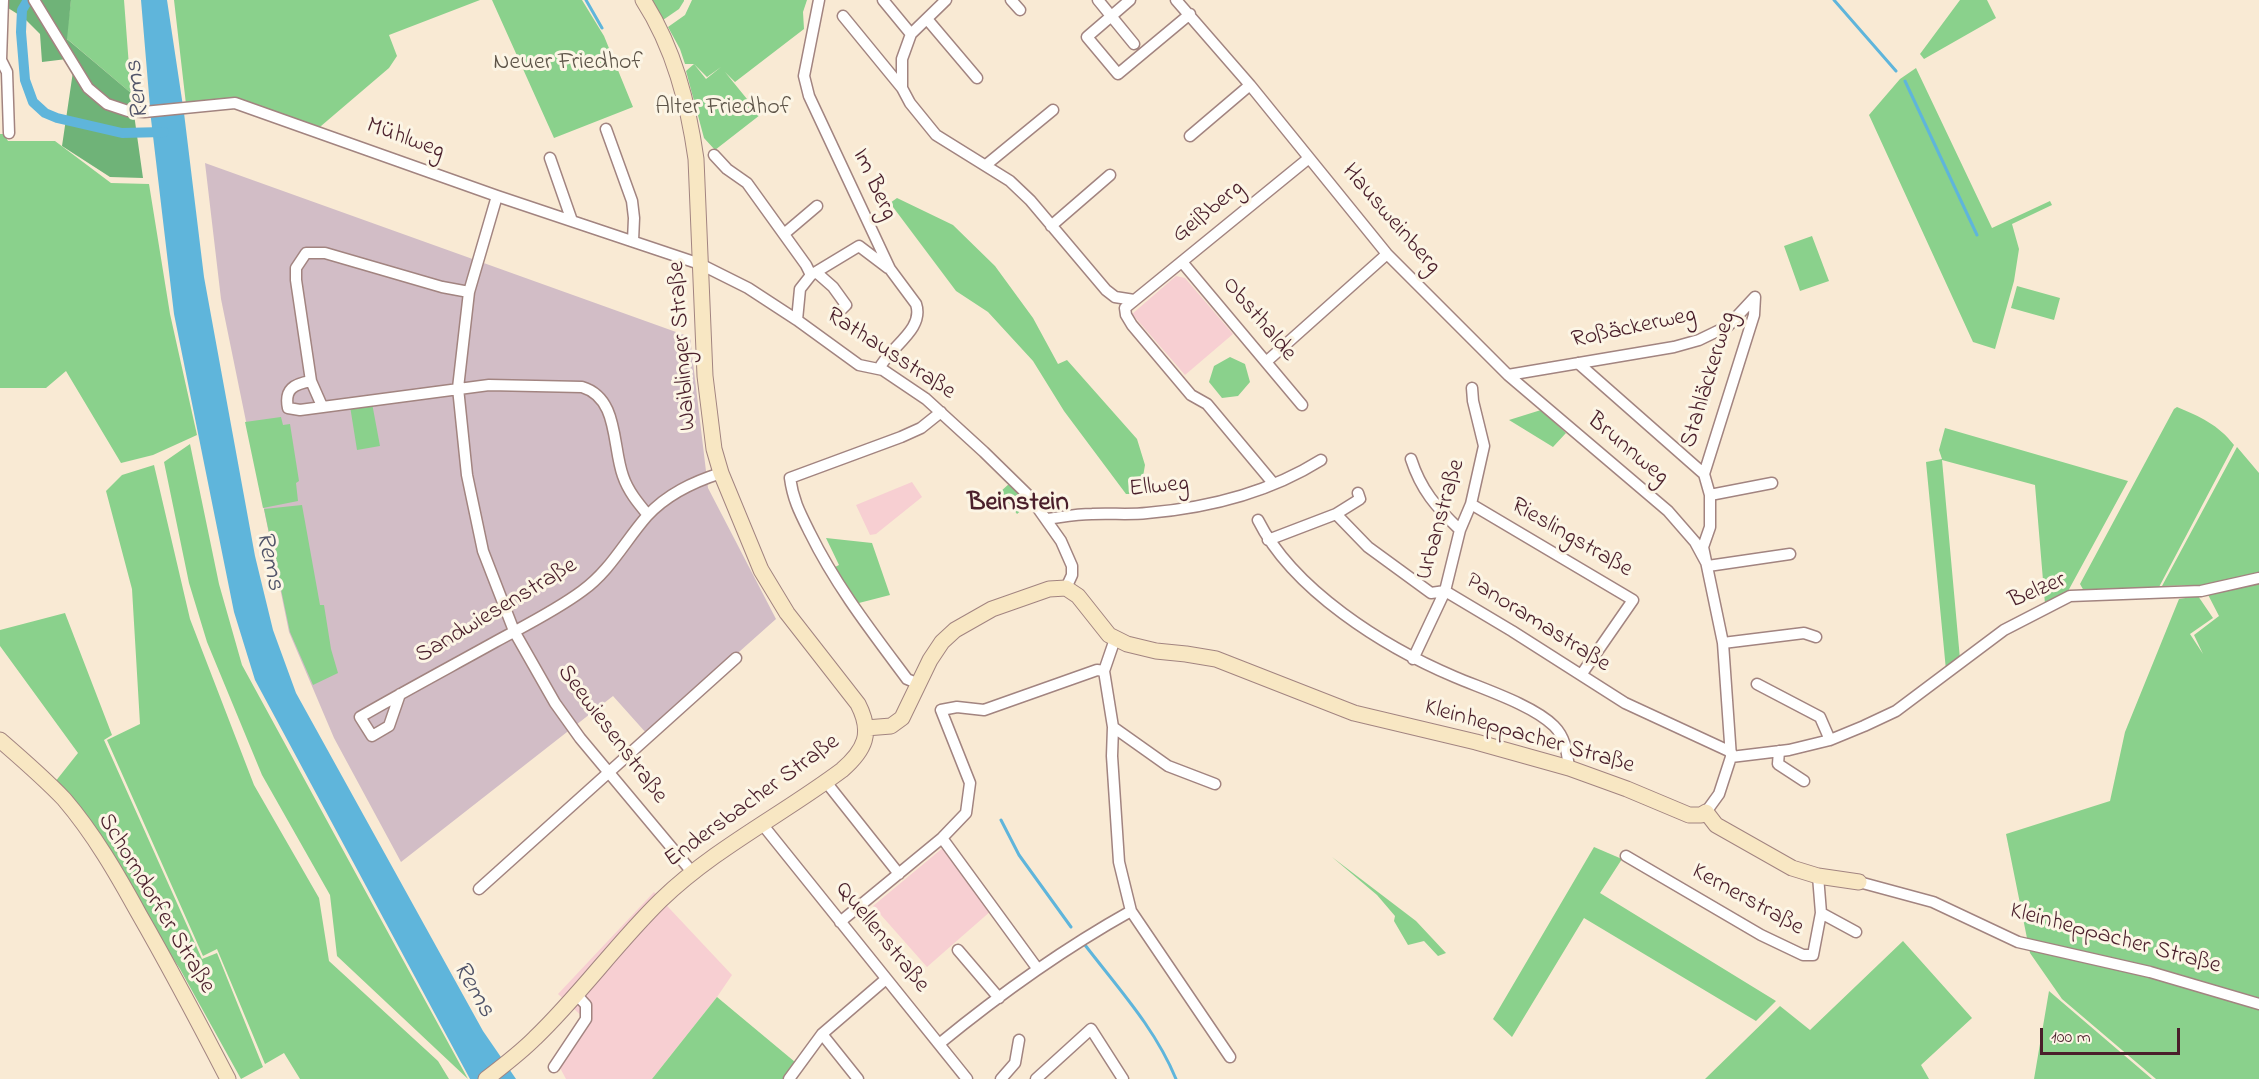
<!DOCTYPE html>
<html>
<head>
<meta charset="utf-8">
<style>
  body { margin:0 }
  #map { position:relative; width:2259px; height:1079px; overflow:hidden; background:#f9ead4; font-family:"Indie Flower",sans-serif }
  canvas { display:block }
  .scale { position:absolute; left:2040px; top:1028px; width:140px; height:27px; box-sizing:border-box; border:3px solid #4a1f2b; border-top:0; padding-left:8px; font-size:18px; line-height:21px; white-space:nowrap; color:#4a1f2b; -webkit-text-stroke:4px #fcf5e5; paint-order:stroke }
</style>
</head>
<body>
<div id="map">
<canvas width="2259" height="1079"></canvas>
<div class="scale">100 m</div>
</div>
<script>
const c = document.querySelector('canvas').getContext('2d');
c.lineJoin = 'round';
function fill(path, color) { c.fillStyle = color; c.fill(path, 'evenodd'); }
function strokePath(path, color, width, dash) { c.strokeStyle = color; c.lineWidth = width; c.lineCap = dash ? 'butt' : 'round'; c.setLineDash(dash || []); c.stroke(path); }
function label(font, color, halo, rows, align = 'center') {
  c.font = font + ' "Indie Flower",sans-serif'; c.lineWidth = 6; c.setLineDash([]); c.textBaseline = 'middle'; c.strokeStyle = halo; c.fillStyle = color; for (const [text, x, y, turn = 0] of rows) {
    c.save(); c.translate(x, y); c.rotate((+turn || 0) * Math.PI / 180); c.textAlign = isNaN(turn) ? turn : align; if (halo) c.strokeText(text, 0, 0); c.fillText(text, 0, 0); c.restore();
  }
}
const built = new Path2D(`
  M1176,276L1185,278L1233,334L1185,375L1132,314Z
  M912,482L922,497L876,534L870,535L856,505Z
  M945,846L992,910L927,967L873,906Z
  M654,892L732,975L717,997L652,1079H566L559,1066L588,1022L558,994Z`);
const industrial = new Path2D(`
  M205,163L690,337L708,488L776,619L647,734L613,696L401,862L334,738L289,632L221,299Z`);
const green = new Path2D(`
  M71,0H124L131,93L66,38Z
  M174,0H480L389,35L397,56L389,68L314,132L235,106L233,109L187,113Z
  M492,0H582L604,36L633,107L554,138Z
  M650,0H684V1L679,9L663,20Z
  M692,0H807L803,12L804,29L735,82L725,72L760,115L715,150L704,138L686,71L694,64L706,79L721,67L707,77L694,64H685L680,49L668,27L685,15Z
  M1960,0H1987L1996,18L1924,59L1920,54Z
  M1916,68L1992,228L2050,201L2052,205L2012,224L2019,249L2014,281L1995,349L1973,342L1869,115L1900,79Z
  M0,134H4L8,141H55L111,183L149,184L170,314L197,435L153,455L121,463L66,371L46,388H0Z
  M897,198L953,225L995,266L1033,318L1058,364L1067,360L1137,439L1145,465L1140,494H1126L1064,411L1033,361L988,312L956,291L890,203Z
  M1812,236L1829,281L1800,291L1784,246Z
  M2017,286L2060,298L2054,320L2011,308Z
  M1230,357L1245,364L1250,382L1238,396L1222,398L1209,382L1214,366Z
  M372,403L380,446L357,450L350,406Z
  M2177,407C2199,416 2219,425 2234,445L2158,589L2084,591L2080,584L2174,409Z
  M1541,410L1566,433L1553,447L1509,420Z
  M281,417L283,425L290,424L299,481L296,483L298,501L263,508L245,422Z
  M1945,428L2128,481L2067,593L2045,604L2035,485L1942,460L1960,659L1946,670L1926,462L1942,459L1939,450Z
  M190,444L219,584L242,665L468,1079L337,956L330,895L262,775L207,642L189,583L164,462Z
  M2237,447L2259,473V1079H2156L2062,999L2030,953L2006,834L2110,801L2125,732L2179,599L2198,596L2213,618L2190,634L2203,654L2194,635L2219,616L2203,585L2162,586Z
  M154,465L190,619L254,785L319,898L329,961L438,1061L449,1079H300L284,1053L265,1064L217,949L203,956L107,740L140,724L132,589L106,491L122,475Z
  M1010,483L1030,503L1017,514L1000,492Z
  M302,505L320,605H324L331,649L338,673L313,685L290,632L264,509Z
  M826,538L872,543L890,595L855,604L833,568L839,565Z
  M65,613L112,735L104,740L202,959L217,953L263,1067L241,1079L180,969L55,782L78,753L0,646V630Z
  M1594,847L1622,859L1600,893L1776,1001L1756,1021L1584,918L1512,1037L1493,1019Z
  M1332,857L1416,921L1446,953L1438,956L1424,941L1408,945L1394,921L1395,916L1377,895Z
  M1903,941L1972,1018L1921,1065L1929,1079H1705L1780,1006L1810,1030Z
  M2049,991L2152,1079H2034Z
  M717,997L795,1062L783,1079H652Z`);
const forest = new Path2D(`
  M9,0H71L67,39L131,93L143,178L110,177L62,146L75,58L42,62L40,34L24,18L8,8Z`);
const water = new Path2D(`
  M141,0H167L184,113L204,277L255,556L273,630L296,693L483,1031L516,1079H470L255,680L234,612L174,314L151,119Z`);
const stream = new Path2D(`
  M586,0L602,28
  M1834,0L1896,71
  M1905,81L1977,235
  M1001,820L1019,855L1071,927
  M1085,945C1118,988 1155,1028 1176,1079`);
const canal = new Path2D(`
  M28,0L22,10L21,32L25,80L33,102L45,113L57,118L122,133L164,132`);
const street = new Path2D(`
  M3,0L1,60L7,72L9,133
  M34,0L88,88L107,104L128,111L144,112L235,103L497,196L700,264L748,288L797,320L859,365L883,370L926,399L984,452L1030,497L1061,541L1072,566V575L1066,588
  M819,0L804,76L809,96L890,269L916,304C925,330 888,348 879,369
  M883,0L911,34
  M946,0L911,34L902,59V88L910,103L936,135L1010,181L1030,200L1106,290L1115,297L1134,300
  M1011,0L1020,10
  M1098,0L1134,44
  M1130,0L1087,37L1118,74L1190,14
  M1176,0L1250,85L1387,254L1508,375L1668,511L1695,542L1708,566
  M843,16L902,88
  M927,19L977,78
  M606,129L632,201L634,218L633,241
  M1190,136L1250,85
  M714,155L727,169L747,183L806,265L811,275L800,289L797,320
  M550,158L572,221
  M986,165L1053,110
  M497,196L469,292L458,388L467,475L483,551L514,631L555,703L580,738L692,872
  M1051,226L1110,175
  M784,234L817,206
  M1182,262L1302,405
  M816,272L833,287L846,305L842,309
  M811,275L859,246L888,268
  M1266,362L1387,254
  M1578,363L1704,474
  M1508,375L1674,347L1699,340L1728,326L1755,297
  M311,381L296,280V268L306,253H325L442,287L469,292
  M322,406L311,381C294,384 284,389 288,408L300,410L489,385L582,387C619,398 612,446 623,476C628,491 638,503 648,515
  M1411,459C1421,490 1436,507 1460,530
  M1704,474L1710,495V527L1703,547L1723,643L1731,757L1719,794L1706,812
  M1704,474L1754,315L1755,297
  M1273,483L1207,404L1191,395L1132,325L1126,315L1125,308L1309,158
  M1358,493L1360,499L1336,514L1368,547L1431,593L1445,591L1512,631L1625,703L1731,752
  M1710,495L1772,483
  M1471,504L1633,600L1581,675
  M1047,519C1062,517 1077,514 1092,514C1111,513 1129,515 1147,513C1207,508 1270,492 1321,460
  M1258,520C1293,590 1384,647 1455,677C1483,689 1533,705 1554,726C1566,738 1567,753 1569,768
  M1268,540L1336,514
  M1708,566L1790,554
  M1115,639L1104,671L1113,727L1112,756L1119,862L1131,911L1230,1057
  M1723,643L1804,633L1816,637
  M1413,659L1445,591L1460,530L1471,504L1484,446L1473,401L1472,388
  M919,684L907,679C872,632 836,586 810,533C800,513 793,500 790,478L901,437L921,428L941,412
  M1757,684L1820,717L1830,740
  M400,694L389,726L372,736L360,717C405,691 450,667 495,642C524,626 555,611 582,591C610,571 625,541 647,516C667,494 693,482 721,473
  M1113,727L1168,766L1215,784
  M1779,751L1778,764L1804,781
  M1731,757L1789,750L1830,740L1864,726L1896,711L2004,630L2070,596L2201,591L2259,578
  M826,782L899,874
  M762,824L967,1079
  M942,838L1037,968
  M1626,856L1761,935L1803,955H1813L1821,913L1818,876
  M1859,882L1933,902L2018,942L2150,972L2259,1004
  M479,889L736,658
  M1821,913L1856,932
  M840,922L942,838L966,813L970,783L941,710L957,707L984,710L1097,670L1104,671
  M958,950L999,998
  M822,1034L858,1079
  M939,1044C1000,994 1063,949 1131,911
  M554,1067L586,1019V1005L576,994
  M789,1079L822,1034L886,979
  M1001,1079L1015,1063L1019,1040
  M1036,1079L1091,1029L1123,1079`);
const secondary = new Path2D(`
  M866,728L891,726L902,718L930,660L942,642L955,630L992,609L1049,589L1066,588L1078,596L1109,635L1127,644L1156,651L1186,654L1216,659L1354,713L1476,742L1569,768L1627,789L1689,815H1701L1706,812L1716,825L1792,868L1818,876L1859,882
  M0,740C22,759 44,778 64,799C94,834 117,874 139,914C170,968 199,1023 228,1079
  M486,1079C503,1066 520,1053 535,1038C580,995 616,944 661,900C715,848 782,815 842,770C865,750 873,733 858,704L787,613L761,570L721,473L714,449L705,376L696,159C688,103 674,48 643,0`);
const parkNames = [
  ["Neuer Friedhof",568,64],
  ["Alter Friedhof",723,109]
];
const streetNames = [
  ["Mühlweg",405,140,20],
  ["Im Berg",873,185,65],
  ["Geißberg",1209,213,-39],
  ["Hausweinberg",1390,220,49],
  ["Obsthalde",1258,320,50],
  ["Roßäckerweg",1634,329,-12],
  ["Waiblinger Straße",684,346,-94],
  ["Rathausstraße",890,355,33],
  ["Stahläckerweg",1710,380,-73],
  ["Brunnweg",1627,450,40],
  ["Ellweg",1159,488,-6],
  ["Urbanstraße",1442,520,-74],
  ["Rieslingstraße",1571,539,30],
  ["Belzer",2038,592,-23],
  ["Sandwiesenstraße",497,612,-31],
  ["Panoramastraße",1537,624,32],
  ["Seewiesenstraße",611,735,53],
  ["Kleinheppacher Straße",1529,738,16],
  ["Endersbacher Straße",753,802,-36],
  ["Kernerstraße",1747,901,29],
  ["Schorndorfer Straße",155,904,59],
  ["Quellenstraße",881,938,51],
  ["Kleinheppacher Straße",2115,940,15]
];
const waterNames = [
  ["Rems",139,90,-97],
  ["Rems",268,561,78],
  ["Rems",472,990,60]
];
const quarterNames = [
  ["Beinstein",1018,505]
];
fill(built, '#f7cfd2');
fill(industrial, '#d2bdc6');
fill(green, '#8ad18c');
fill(forest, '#6fb378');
fill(water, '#5fb5db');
strokePath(stream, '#5fb5db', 3);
strokePath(canal, '#5fb5db', 10);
strokePath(street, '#a28480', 13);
strokePath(secondary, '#a28480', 17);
strokePath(street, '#fff', 10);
strokePath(secondary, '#f8e7c3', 15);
label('24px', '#5d5448', '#fcf5e5', parkNames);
label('24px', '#4a1f2b', '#fcf5e5', streetNames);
label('italic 26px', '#515469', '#fcf5e5', waterNames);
label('bold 27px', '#4a1f2b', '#fcf5e5', quarterNames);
</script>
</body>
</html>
